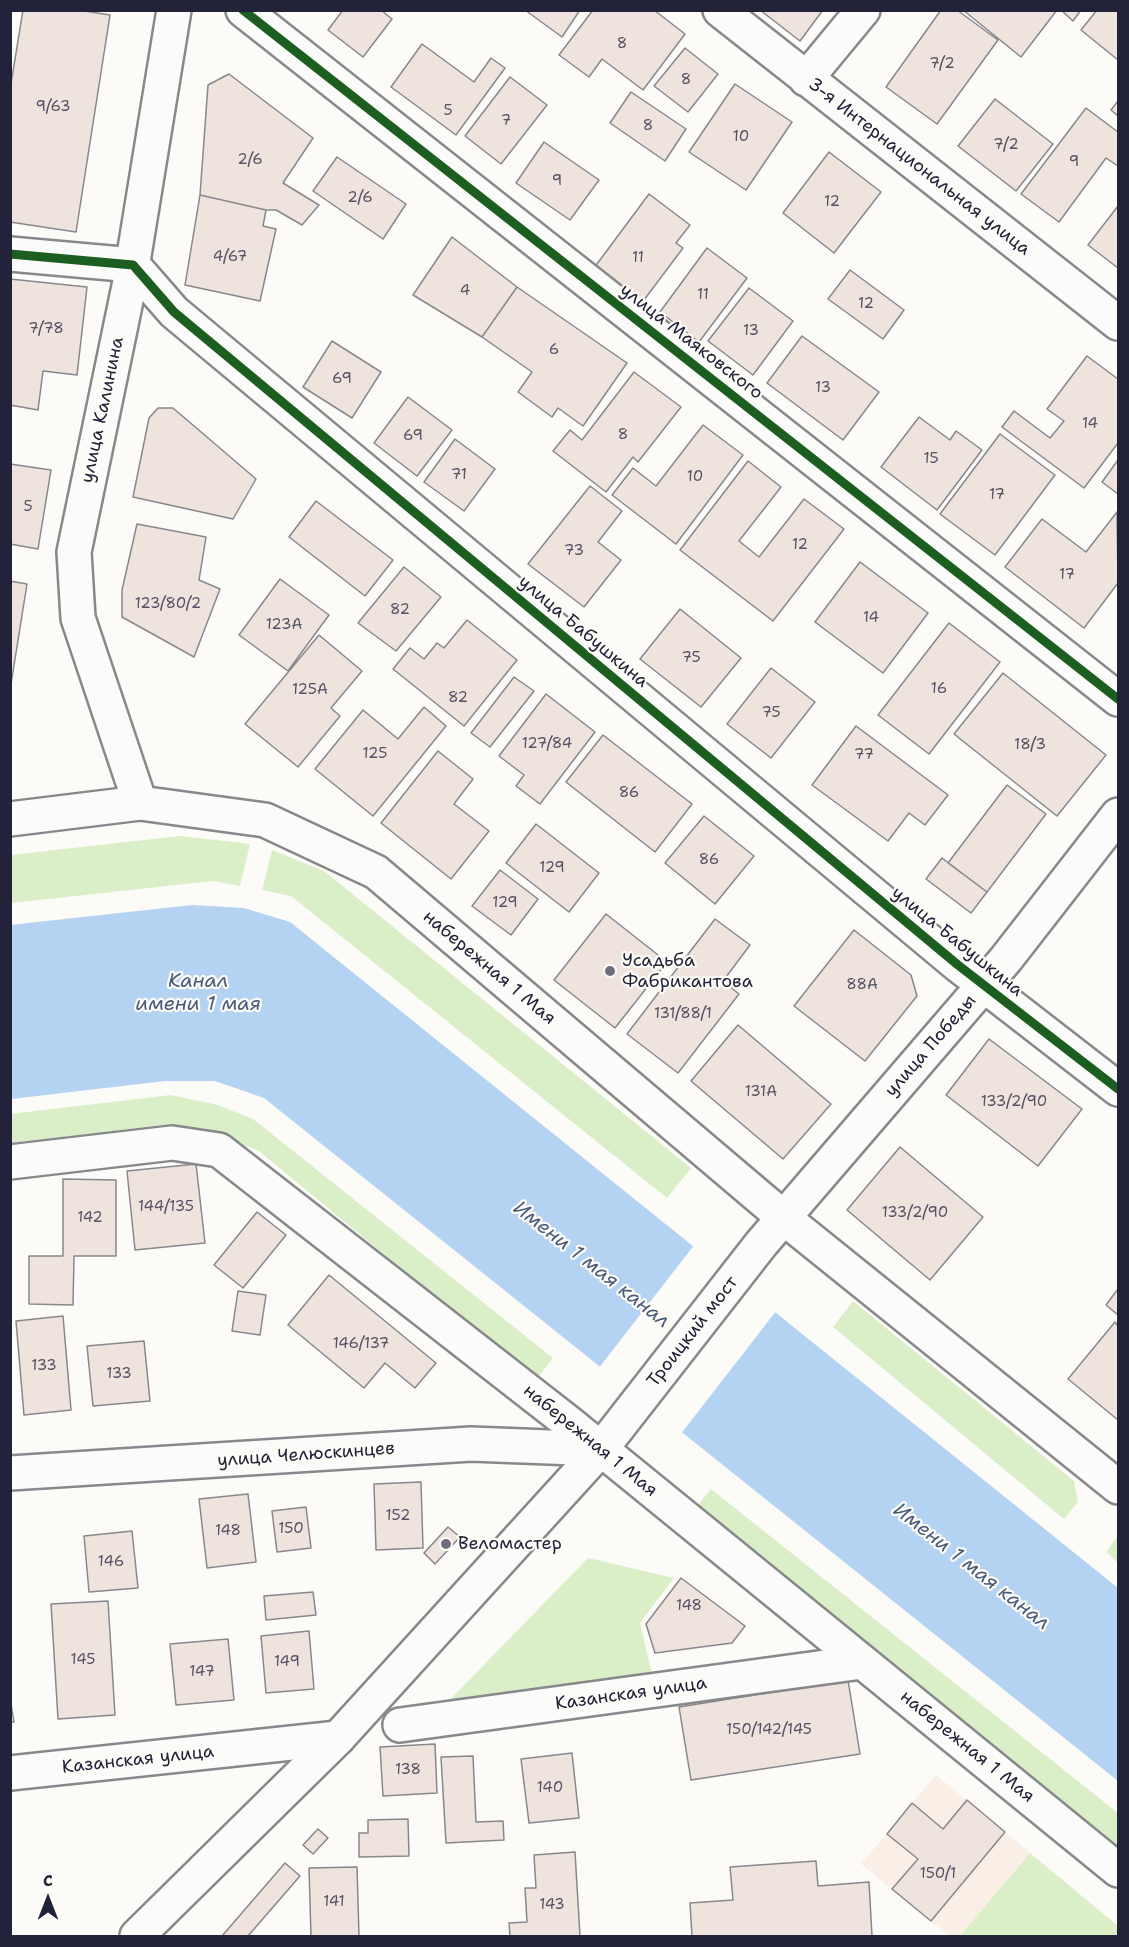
<!DOCTYPE html>
<html>
<head>
<meta charset="utf-8">
<style>
  body { margin:0 }
  #map { position:relative; width:1129px; height:1947px; overflow:hidden; background:#fcfbf8; font-family:"Shantell Sans",sans-serif }
  canvas { display:block }
  .frame { position:absolute; inset:0; border:12px solid #22223b; pointer-events:none }
  .north { position:absolute; left:18px; top:1869px; width:60px; height:60px; -webkit-text-stroke:4px #fdfcf7; paint-order:stroke; rotate:0deg; font-size:16px; font-weight:700; line-height:24px; text-align:center; color:#22223b }
  .north::after { content:''; display:block; margin:auto; width:21px; height:27px; background:#22223b; clip-path:polygon(50% 0,100% 100%,50% 72%,0 100%) }
</style>
</head>
<body>
<div id="map">
<canvas width="1129" height="1947"></canvas>
<div class="frame"></div>
<div class="north">С</div>
</div>
<script>
const c = document.querySelector('canvas').getContext('2d');
c.lineJoin = 'round';
function fill(path, color) { c.fillStyle = color; c.fill(path, 'evenodd'); }
function strokePath(path, color, width, dash) { c.strokeStyle = color; c.lineWidth = width; c.lineCap = dash ? 'butt' : 'round'; c.setLineDash(dash || []); c.stroke(path); }
function label(font, color, halo, rows, align = 'center') {
  c.font = font + ' "Shantell Sans",sans-serif'; c.lineWidth = 4.5; c.setLineDash([]); c.textBaseline = 'middle'; c.strokeStyle = halo; c.fillStyle = color; for (const [text, x, y, turn = 0] of rows) {
    c.save(); c.translate(x, y); c.rotate((+turn || 0) * Math.PI / 180); c.textAlign = isNaN(turn) ? turn : align; if (halo) c.strokeText(text, 0, 0); c.fillText(text, 0, 0); c.restore();
  }
}
const built = new Path2D(`
  M936,1775L1030,1853L960,1936H949L861,1864Z`);
const green = new Path2D(`
  M180,836L250,844L240,886L213,881L11,903V855Z
  M272,850L324,871L691,1168L667,1198L291,896L262,890Z
  M171,1095L218,1105L253,1119L553,1358L536,1380L259,1151L205,1130L142,1128L11,1143L10,1114Z
  M853,1301L1074,1481L1078,1502L1064,1519L833,1327Z
  M711,1489L1118,1813V1855L695,1509Z
  M1118,1536V1563L1106,1552Z
  M588,1558L674,1578L640,1623L654,1682L436,1714Z
  M1030,1853L1118,1926V1936H960Z`);
const water = new Path2D(`
  M192,905L244,908L290,922L1118,1588V1781L264,1098L215,1081H165L11,1099L10,925Z`);
const pier = new Path2D(`
  M695,1244L777,1310L680,1435L598,1369Z`);
const building = new Path2D(`
  M23,10H78L110,15L76,232L10,222V90Z
  M343,10H381L392,19L363,57L328,30Z
  M525,10H580L562,37Z
  M593,10H654L685,34L643,90L602,59L589,77L559,55Z
  M760,10H823L800,41Z
  M941,10H957L998,40L937,124L886,87Z
  M963,10H1057L1021,57Z
  M1061,10H1081L1073,21Z
  M1097,10H1118V60L1081,30Z
  M422,44L474,82L491,58L505,68L456,135L391,87Z
  M685,48L718,74L688,112L654,86Z
  M229,74L313,138L283,183L319,205L302,225L276,210H266L200,195L208,85Z
  M510,77L547,105L501,164L465,136Z
  M735,84L792,122L746,190L689,152Z
  M631,92L686,129L665,161L610,123Z
  M995,99L1053,144L1016,191L958,146Z
  M1118,101V116L1111,110Z
  M1086,108L1118,132V166L1106,158L1059,222L1021,194Z
  M544,142L599,180L570,220L516,183Z
  M829,152L881,192L834,253L783,213Z
  M337,157L406,204L383,239L313,191Z
  M649,194L690,225L676,243L683,248L641,304L594,268Z
  M200,195L266,210L263,226L276,229L260,301L185,285Z
  M1118,206V268L1088,245Z
  M452,237L517,287L482,337L413,295Z
  M707,248L747,278L699,342L660,312Z
  M850,270L904,310L883,339L828,299Z
  M10,279L87,287L77,375L43,371L38,410L10,405Z
  M517,287L627,363L583,426L558,408L552,417L518,392L532,372L482,337Z
  M749,288L793,321L753,375L708,341Z
  M802,336L879,392L843,440L767,383Z
  M332,341L381,372L352,418L303,387Z
  M1087,356L1118,379V443L1084,488L1002,427L1014,411L1050,438L1064,421L1047,409Z
  M634,372L681,407L638,462L633,457L606,492L553,451L570,430L582,440Z
  M408,397L452,430L417,476L374,443Z
  M158,408H173L256,479L233,519L133,497L149,418Z
  M919,417L950,440L956,431L982,450L937,510L881,467Z
  M703,425L743,455L676,544L612,495L633,468L656,486Z
  M1000,434L1055,475L995,555L940,514Z
  M455,439L495,469L464,511L424,482Z
  M1118,460V494L1102,482Z
  M748,461L781,487L739,541L759,557L804,499L844,529L773,621L680,550Z
  M10,464L51,470L38,549L10,544Z
  M590,486L622,511L598,542L621,560L584,607L528,564Z
  M316,501L393,560L365,596L289,537Z
  M1117,512L1118,583L1084,628L1005,567L1042,519L1086,552Z
  M137,524L206,537L199,580L220,589L194,657L122,617V590Z
  M860,562L928,613L883,673L815,622Z
  M404,567L441,597L396,651L358,623Z
  M280,579L329,615L288,671L239,635Z
  M10,581L27,584L11,684H10Z
  M680,609L741,658L701,707L640,659Z
  M467,620L517,660L464,726L393,669L410,648L424,659L437,643L444,648Z
  M949,623L1000,662L929,754L878,715Z
  M319,635L362,671L331,708L340,716L298,767L245,724Z
  M771,668L815,702L771,758L727,724Z
  M1003,673L1106,755L1057,816L954,734Z
  M514,677L534,691L490,747L471,733Z
  M546,694L595,732L540,804L516,786L524,775L499,756Z
  M424,707L446,726L373,816L315,769L363,710L398,739Z
  M856,726L948,795L925,825L909,813L888,841L812,785Z
  M603,735L692,804L655,852L566,782Z
  M438,751L473,779L454,804L489,831L451,879L381,823Z
  M1007,785L1046,814L987,892L948,863Z
  M704,816L754,856L715,904L665,863Z
  M536,824L599,873L569,912L506,863Z
  M942,858L987,892L971,913L926,879Z
  M500,870L538,899L511,935L472,906Z
  M606,914L667,962L615,1028L554,980Z
  M715,919L750,945L723,981L739,994L678,1073L627,1034Z
  M854,930L911,975L917,996L865,1061L794,1006Z
  M738,1025L831,1104L783,1159L691,1081Z
  M989,1039L1082,1109L1038,1166L946,1095Z
  M900,1147L983,1217L930,1280L847,1210Z
  M196,1164L205,1243L135,1250L127,1171Z
  M63,1179L116,1180V1256H74L73,1305L29,1304V1256H63Z
  M257,1212L286,1235L243,1288L214,1265Z
  M329,1275L436,1363L415,1388L385,1363L364,1388L288,1325Z
  M1118,1289V1315L1106,1305Z
  M238,1291L266,1295L260,1335L232,1331Z
  M63,1316L71,1410L24,1415L16,1321Z
  M1115,1322L1118,1326V1420L1068,1379Z
  M144,1341L150,1401L93,1406L87,1346Z
  M421,1482L423,1548L376,1550L374,1484Z
  M248,1494L256,1562L207,1568L199,1499Z
  M306,1507L311,1548L277,1552L272,1511Z
  M448,1527L460,1537L435,1564L424,1553Z
  M132,1531L138,1588L89,1592L84,1536Z
  M681,1578L745,1626L732,1643L655,1653L646,1624Z
  M313,1592L316,1615L266,1620L264,1596Z
  M108,1601L115,1715L58,1719L51,1604Z
  M309,1631L314,1689L266,1693L261,1636Z
  M228,1639L234,1700L176,1705L170,1644Z
  M848,1680L860,1754L691,1780L679,1707Z
  M10,1698L14,1722H10Z
  M435,1744L437,1793L383,1796L380,1747Z
  M572,1753L579,1818L529,1823L521,1759Z
  M473,1756L476,1822L503,1821L504,1840L446,1843L441,1757Z
  M967,1800L1005,1832L931,1921L892,1889L918,1859L887,1834L912,1803L943,1829Z
  M408,1819L409,1856L359,1857V1833H368V1820Z
  M318,1829L328,1838L313,1854L303,1845Z
  M575,1852L580,1936H510L509,1923L527,1922L525,1888H536L534,1855Z
  M816,1861L818,1886L869,1882L872,1936H692L690,1903L733,1900L730,1867Z
  M285,1863L300,1876L248,1936H222Z
  M357,1867L359,1936H311L309,1868Z`);
const street = new Path2D(`
  M243,10L1118,699
  M720,10L1118,323
  M806,79L863,10
  M10,254L133,265L174,312L958,965L1118,1089
  M10,1473L471,1444L601,1449
  M400,1725L862,1662
  M10,1773L338,1738`);
const secondary = new Path2D(`
  M140,803L78,618L74,552L129,286L174,10
  M10,819L140,803L265,820L376,872L784,1218L1118,1487
  M10,1162L172,1143L219,1150L569,1423L1118,1870
  M137,1936L338,1738L601,1449L761,1244L1006,959L1118,815`);
const cycleway = new Path2D(`
  M243,10L1118,699
  M10,254L133,265L174,312L958,965L1118,1089`);
const markers = [
  [610,971,6,"#6e6e7d"],
  [446,1544,6,"#6e6e7d"]
];
const numberNames = [
  ["8",622,44],
  ["7/2",942,64],
  ["8",686,80],
  ["9/63",53,107],
  ["5",448,111],
  ["7",506,121],
  ["8",648,126],
  ["10",741,137],
  ["7/2",1006,145],
  ["2/6",250,160],
  ["9",1074,162],
  ["9",557,181],
  ["2/6",360,198],
  ["12",832,202],
  ["4/67",230,257],
  ["11",638,258],
  ["4",465,291],
  ["11",703,295],
  ["12",866,304],
  ["7/78",46,329],
  ["13",751,331],
  ["6",554,350],
  ["69",342,379],
  ["13",823,388],
  ["14",1090,424],
  ["8",623,435],
  ["69",413,436],
  ["15",931,459],
  ["71",459,475],
  ["10",695,477],
  ["17",997,495],
  ["5",28,507],
  ["12",800,545],
  ["73",574,551],
  ["17",1067,575],
  ["123/80/2",168,604],
  ["82",400,610],
  ["14",871,618],
  ["123А",284,625],
  ["75",691,658],
  ["16",939,689],
  ["125А",310,690],
  ["82",458,698],
  ["75",771,713],
  ["127/84",547,744],
  ["18/3",1030,745],
  ["125",375,754],
  ["77",864,755],
  ["86",629,793],
  ["86",709,860],
  ["129",552,868],
  ["129",505,903],
  ["88А",862,985],
  ["131/88/1",683,1014],
  ["131А",761,1092],
  ["133/2/90",1014,1102],
  ["144/135",166,1207],
  ["133/2/90",915,1213],
  ["142",90,1218],
  ["146/137",361,1344],
  ["133",44,1366],
  ["133",119,1374],
  ["152",398,1516],
  ["150",291,1529],
  ["148",228,1531],
  ["146",111,1562],
  ["148",689,1606],
  ["145",83,1660],
  ["149",287,1662],
  ["147",202,1672],
  ["150/142/145",769,1730],
  ["138",408,1770],
  ["140",550,1788],
  ["150/1",938,1874],
  ["141",334,1902],
  ["143",552,1905]
];
const streetNames = [
  ["3-я Интернациональная улица",919,167,38],
  ["улица Маяковского",691,342,38],
  ["улица Калинина",103,410,-78],
  ["улица Бабушкина",583,632,40],
  ["улица Бабушкина",957,942,39],
  ["набережная 1 Мая",489,968,40],
  ["улица Победы",931,1046,-49],
  ["Троицкий мост",693,1332,-52],
  ["набережная 1 Мая",590,1441,39],
  ["улица Челюскинцев",306,1455,-4],
  ["Казанская улица",631,1694,-8],
  ["набережная 1 Мая",967,1747,39],
  ["Казанская улица",138,1760,-6]
];
const poiNames = [
  ["Усадьба",622,961],
  ["Фабрикантова",622,982],
  ["Веломастер",458,1544]
];
const waterNames = [
  ["Канал",198,982],
  ["имени 1 мая",198,1005],
  ["Имени 1 мая канал",591,1265,38],
  ["Имени 1 мая канал",971,1567,38]
];
fill(built, '#f9efe7');
fill(green, '#daefc8');
fill(water, '#b4d2f1');
fill(pier, '#fcfbf8');
fill(building, '#eee3dd');
strokePath(building, '#88888c', 1.5);
strokePath(street, '#88888c', 38);
strokePath(secondary, '#88888c', 38);
strokePath(street, '#fbfbf9', 33);
strokePath(secondary, '#fbfbf9', 33);
strokePath(cycleway, '#1b5e20', 9);
for (const [x, y, r, color] of markers) { const dot = new Path2D(); dot.arc(x, y, r, 0, 2 * Math.PI); c.fillStyle = color; c.fill(dot); strokePath(dot, '#fdfcf7', 2); }
label('15px', '#555264', null, numberNames);
label('18px', '#22223b', '#fdfcf7', streetNames);
label('18px', '#22223b', '#fdfcf7', poiNames, 'left');
label('italic 20px', '#4a5a7a', '#fdfcf7', waterNames);
</script>
</body>
</html>
